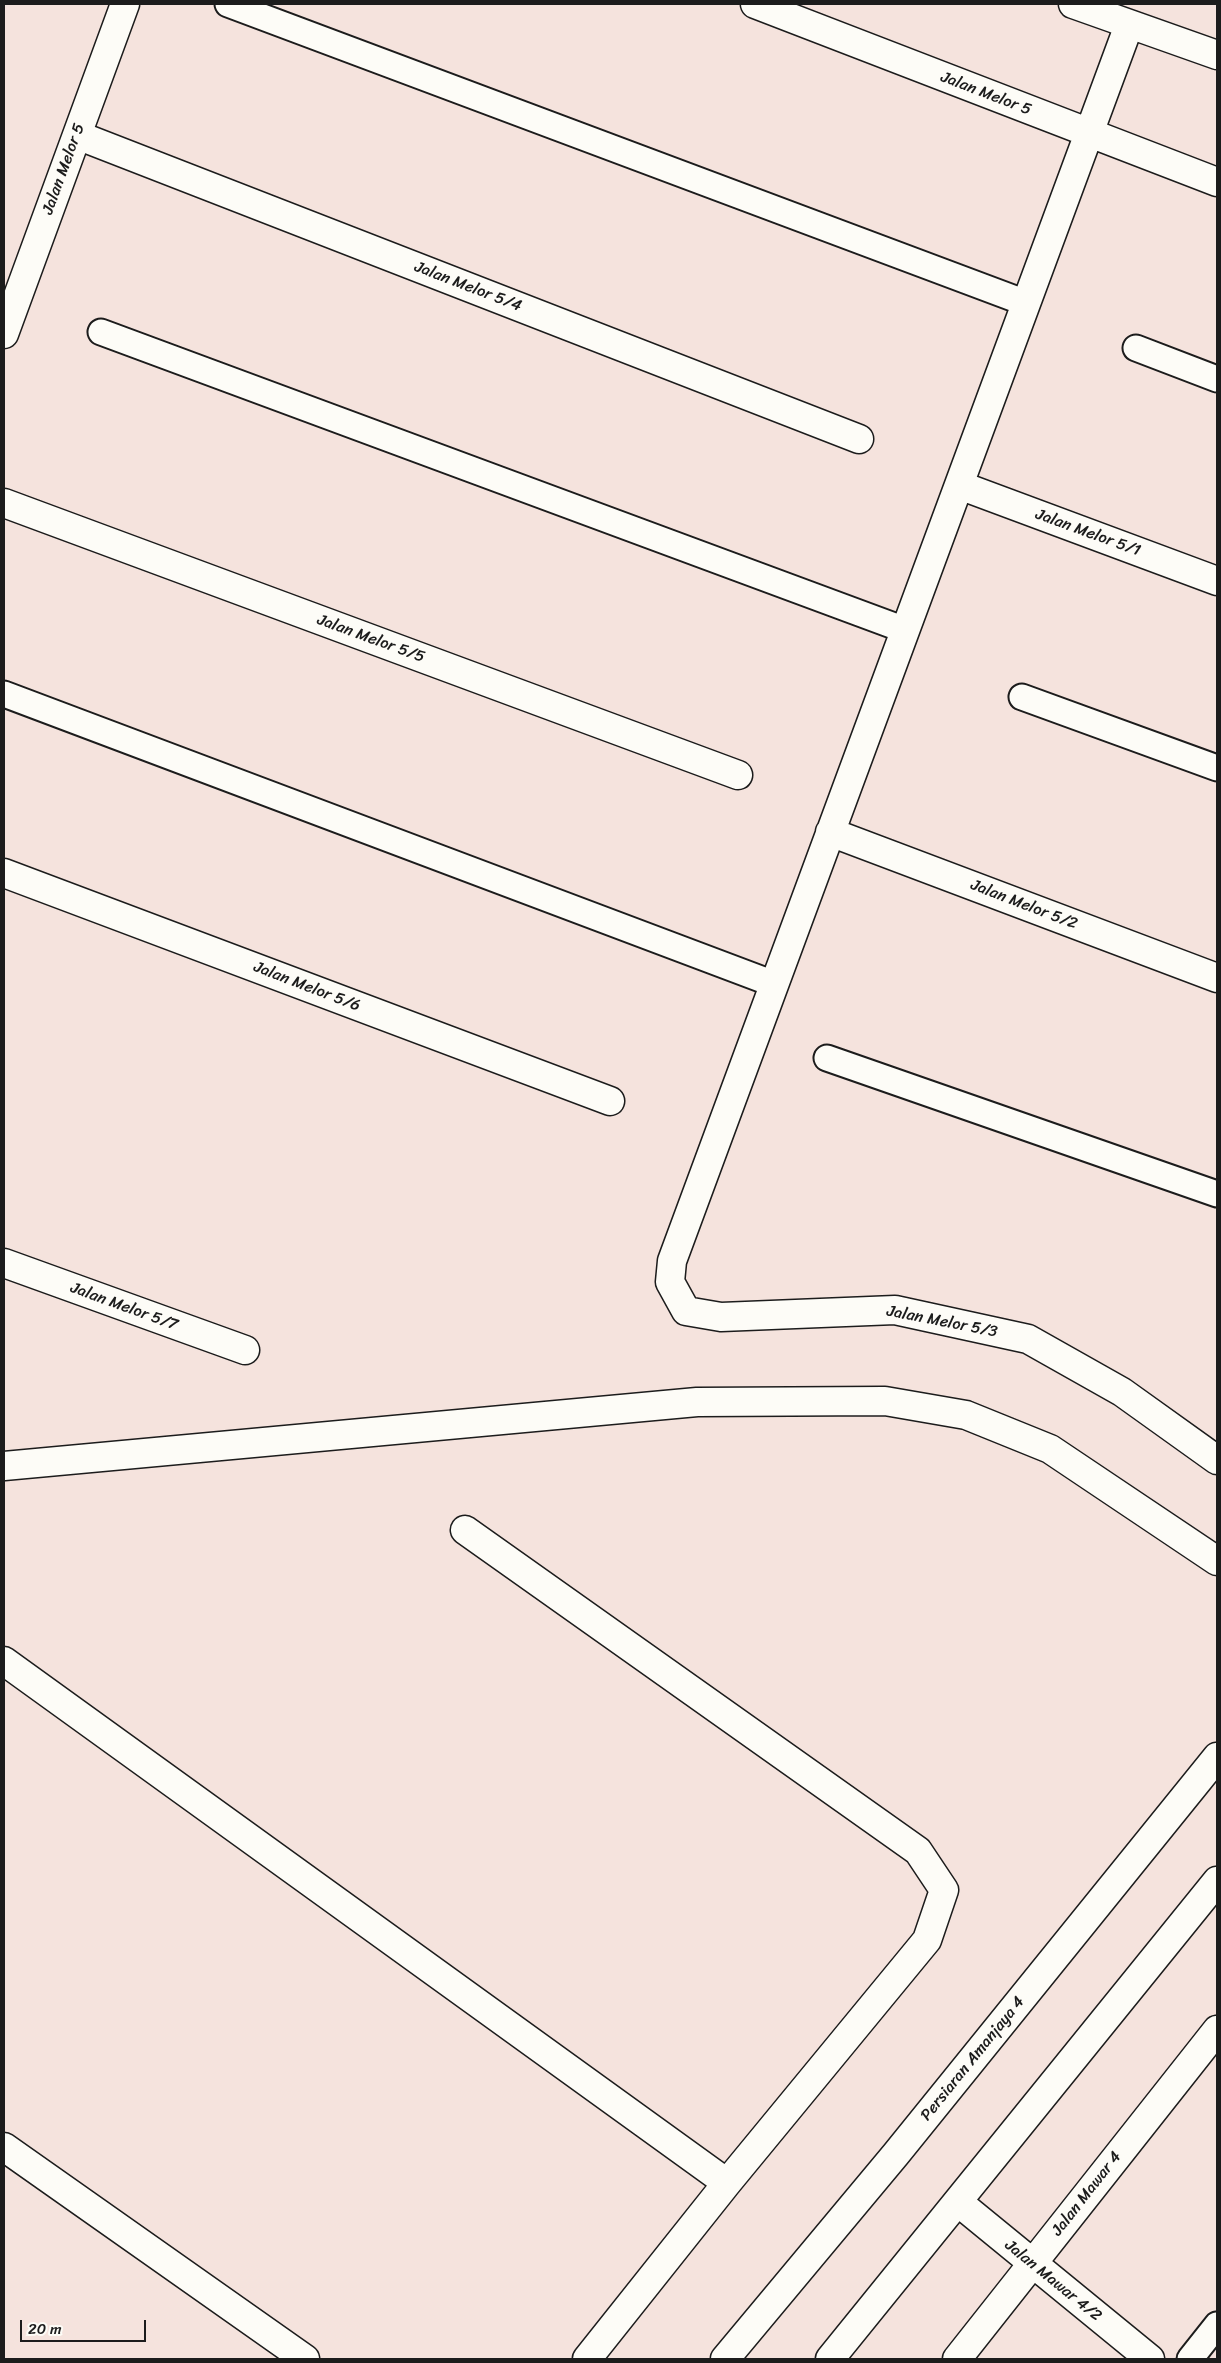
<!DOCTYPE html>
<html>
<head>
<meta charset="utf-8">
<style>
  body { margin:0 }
  #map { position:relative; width:1221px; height:2363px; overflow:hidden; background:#f5e3dd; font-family:Sriracha,sans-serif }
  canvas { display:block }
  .frame { position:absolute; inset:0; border:5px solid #1c1c1c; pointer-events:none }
  .scale { position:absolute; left:20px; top:2320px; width:126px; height:22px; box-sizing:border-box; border:2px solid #1c1c1c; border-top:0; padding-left:6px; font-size:15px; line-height:18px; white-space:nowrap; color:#1c1c1c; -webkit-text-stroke:4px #fdfcf7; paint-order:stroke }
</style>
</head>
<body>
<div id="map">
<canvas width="1221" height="2363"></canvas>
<div class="frame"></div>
<div class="scale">20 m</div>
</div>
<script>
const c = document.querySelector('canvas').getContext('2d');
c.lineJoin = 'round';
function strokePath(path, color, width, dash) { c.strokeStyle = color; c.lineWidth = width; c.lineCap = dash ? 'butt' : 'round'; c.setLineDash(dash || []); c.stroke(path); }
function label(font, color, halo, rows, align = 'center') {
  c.font = font + ' Sriracha,sans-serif'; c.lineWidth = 5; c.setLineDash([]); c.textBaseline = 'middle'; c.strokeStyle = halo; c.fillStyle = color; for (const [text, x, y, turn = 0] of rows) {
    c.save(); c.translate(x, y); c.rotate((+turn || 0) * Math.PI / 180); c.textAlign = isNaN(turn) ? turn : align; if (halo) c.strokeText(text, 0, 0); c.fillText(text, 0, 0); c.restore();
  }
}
const service = new Path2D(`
  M228,4L1026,303
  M101,332L905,630
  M1136,348L1217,379
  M4,694L774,984
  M1022,697L1217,768
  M827,1058L1217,1194
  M1190,2359L1217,2325`);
const minor = new Path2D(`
  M755,4L1217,182
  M1129,25L672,1261L670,1282L686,1311L721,1317L895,1310L1028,1339L1122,1392L1217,1460
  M77,135L859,439
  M4,334L125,4
  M959,485L1217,581
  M4,503L738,775
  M830,832L1217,978
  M4,873L610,1101
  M4,1263L245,1350
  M4,1466L697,1402L885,1401L966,1415L1050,1449L1217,1561
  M465,1530L918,1851L944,1890L927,1940L727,2183L587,2359
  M4,1661L727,2183
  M4,2147L305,2359
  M958,2202L1150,2359
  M957,2359L1217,2030`);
const tertiary = new Path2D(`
  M1073,4L1217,55
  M725,2359L896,2154L1217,1757
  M830,2359L1217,1881`);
const streetNames = [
  ["Jalan Melor 5",986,94,21],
  ["Jalan Melor 5",64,169,-70],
  ["Jalan Melor 5/4",468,287,21],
  ["Jalan Melor 5/1",1088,533,20],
  ["Jalan Melor 5/5",371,639,20],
  ["Jalan Melor 5/2",1024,905,21],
  ["Jalan Melor 5/6",307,987,21],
  ["Jalan Melor 5/7",124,1307,20],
  ["Jalan Melor 5/3",942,1322,11],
  ["Persiaran Amanjaya 4",973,2059,-51],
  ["Jalan Mawar 4",1087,2194,-52],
  ["Jalan Mawar 4/2",1053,2281,39]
];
strokePath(service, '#1c1c1c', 29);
strokePath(minor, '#1c1c1c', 31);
strokePath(tertiary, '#1c1c1c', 31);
strokePath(service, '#fdfcf7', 25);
strokePath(minor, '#fdfcf7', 28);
strokePath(tertiary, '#fdfcf7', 28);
label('16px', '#1c1c1c', '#fdfcf7', streetNames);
</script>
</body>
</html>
